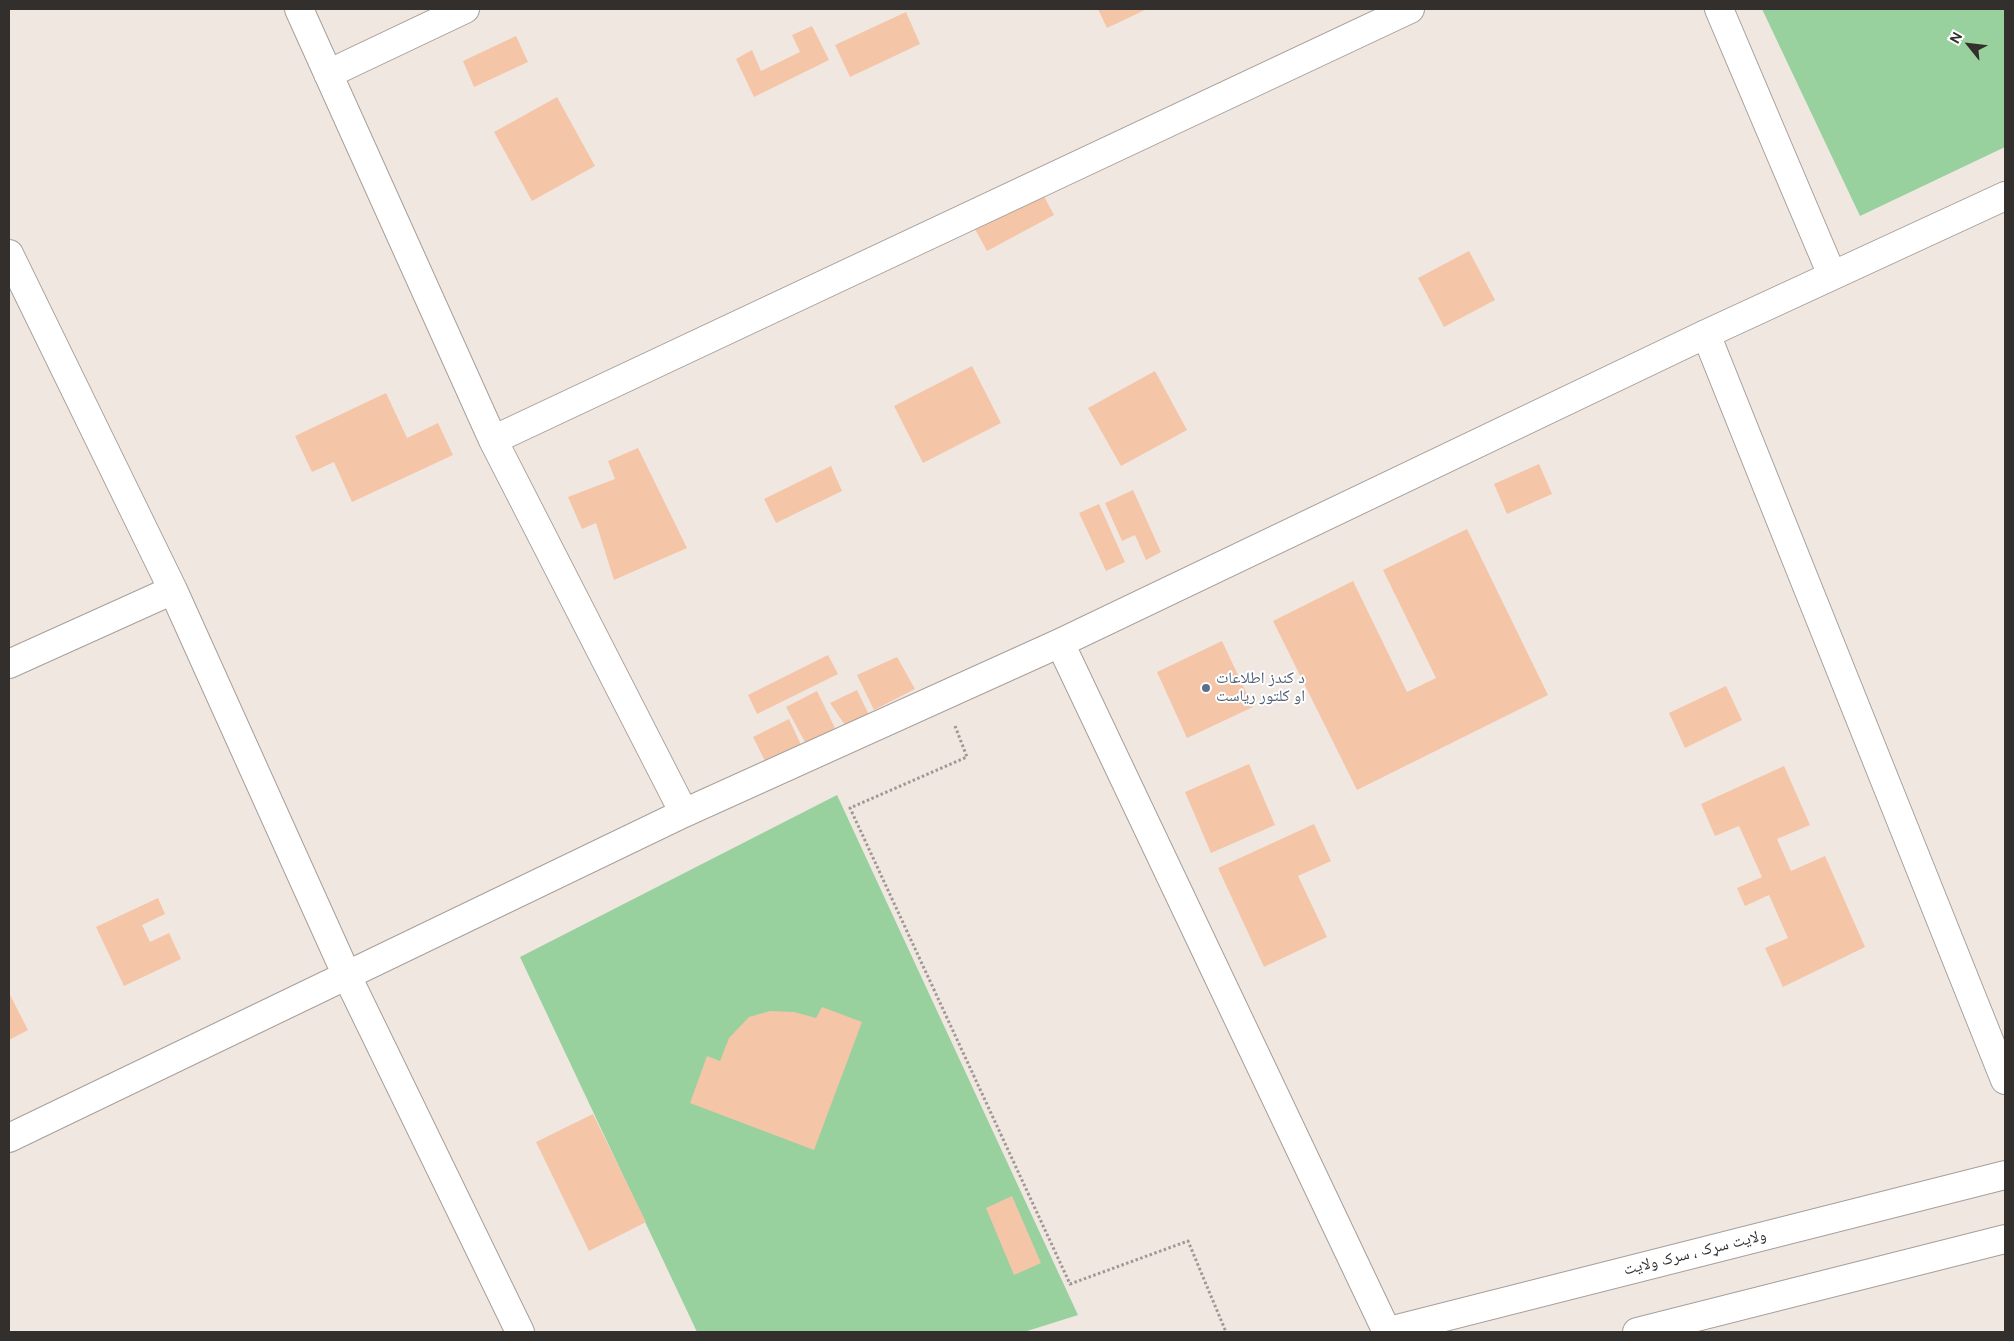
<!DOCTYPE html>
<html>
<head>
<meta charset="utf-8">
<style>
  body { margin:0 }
  #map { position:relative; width:2014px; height:1341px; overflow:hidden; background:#f0e7e1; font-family:"DM Sans",sans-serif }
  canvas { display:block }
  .frame { position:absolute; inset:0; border:10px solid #332f2d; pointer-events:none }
  .north { position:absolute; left:1944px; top:20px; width:50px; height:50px; -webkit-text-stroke:4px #fff; paint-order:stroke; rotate:299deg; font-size:14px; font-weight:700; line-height:20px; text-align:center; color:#332f2d }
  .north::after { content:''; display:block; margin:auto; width:18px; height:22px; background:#332f2d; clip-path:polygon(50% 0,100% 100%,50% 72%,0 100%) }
</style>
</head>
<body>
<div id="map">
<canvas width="2014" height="1341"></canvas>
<div class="frame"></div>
<div class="north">N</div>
</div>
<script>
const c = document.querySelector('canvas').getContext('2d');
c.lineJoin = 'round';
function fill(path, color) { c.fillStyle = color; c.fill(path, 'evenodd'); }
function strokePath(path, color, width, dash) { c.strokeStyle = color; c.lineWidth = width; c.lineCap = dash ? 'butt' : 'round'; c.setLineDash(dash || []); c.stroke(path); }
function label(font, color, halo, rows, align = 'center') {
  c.font = font + ' "DM Sans","Noto Naskh Arabic",sans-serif'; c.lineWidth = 4; c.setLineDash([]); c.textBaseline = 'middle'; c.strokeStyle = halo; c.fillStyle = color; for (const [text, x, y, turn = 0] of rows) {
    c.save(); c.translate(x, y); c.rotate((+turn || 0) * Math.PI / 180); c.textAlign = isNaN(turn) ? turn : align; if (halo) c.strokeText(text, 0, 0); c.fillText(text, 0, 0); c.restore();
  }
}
const green = new Path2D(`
  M1762,9H2005V147L1860,216Z
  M837,795L1078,1315L1024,1332H697L520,957Z`);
const building = new Path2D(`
  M1098,9H1147L1107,28Z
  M906,12L920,44L850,77L835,45Z
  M812,26L829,60L754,97L736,59L752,50L761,71L800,52L792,35Z
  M516,36L528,62L474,87L463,61Z
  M557,97L595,166L532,201L494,132Z
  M1031,172L1054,215L987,251L964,209Z
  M1469,251L1495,300L1444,327L1418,278Z
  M972,366L1001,423L923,463L894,406Z
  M1155,371L1187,430L1121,466L1088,408Z
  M386,393L407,438L438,423L453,455L352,502L334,462L312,472L295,436Z
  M638,448L687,548L614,580L596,523L582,529L568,497L615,479L608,461Z
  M1539,464L1552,494L1507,514L1494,484Z
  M831,466L842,491L776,523L764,499Z
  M1133,490L1161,552L1146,560L1135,535L1122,541L1105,503Z
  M1099,504L1125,562L1106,571L1079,513Z
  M1467,529L1548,695L1357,790L1273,621L1353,581L1407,692L1436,678L1383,570Z
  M1222,641L1253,707L1187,738L1157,672Z
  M828,655L838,674L757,714L748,695Z
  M897,657L915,689L874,710L857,675Z
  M1726,686L1742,720L1685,748L1669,713Z
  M857,690L870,717L847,728L830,703Z
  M817,691L835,728L806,744L786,707Z
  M789,719L801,745L766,763L753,737Z
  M1249,764L1275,825L1211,853L1185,792Z
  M1784,766L1810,825L1777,839L1791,871L1825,856L1865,947L1783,987L1765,948L1788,938L1769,895L1745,906L1737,888L1762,877L1739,826L1715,836L1701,804Z
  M1314,824L1331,861L1298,876L1327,937L1264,967L1218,868Z
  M158,898L165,914L142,925L150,942L169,933L181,959L124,986L96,927Z
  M9,993L28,1030L9,1040Z
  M822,1007L862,1022L814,1150L690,1103L707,1056L720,1061L729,1038L749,1017L770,1011L794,1012L816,1018Z
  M593,1114L646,1222L589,1251L536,1142Z
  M1012,1196L1041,1263L1014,1275L986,1208Z`);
const path = new Path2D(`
  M955,726L967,757L850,808L1070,1284L1188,1241L1226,1332`);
const minor = new Path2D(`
  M299,9L493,440L684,813
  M1719,9L1832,275
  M328,74L465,9
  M9,254L173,590L347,976L520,1332
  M1706,334L2005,1080
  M493,440L1410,9
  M1060,643L1387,1332
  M9,664L173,590
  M9,1138L684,813L1060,643L1706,334L2005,196`);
const major = new Path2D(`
  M1385,1332L2005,1175
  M1637,1332L2005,1239`);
const markers = [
  [1206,688,5,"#5c6f8a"]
];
const serviceNames = [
  ["د کندز اطلاعات",1216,679],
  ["او کلتور ریاست",1216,697]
];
const streetNames = [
  ["ولایت سړک ، سرک ولایت",1695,1253,-14]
];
fill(green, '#98d19d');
fill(building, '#f5c5a8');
strokePath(minor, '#a79f9a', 30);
strokePath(major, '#a79f9a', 30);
strokePath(path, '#9f9894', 3, [2.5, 2.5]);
strokePath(minor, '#fff', 28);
strokePath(major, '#fff', 28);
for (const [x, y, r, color] of markers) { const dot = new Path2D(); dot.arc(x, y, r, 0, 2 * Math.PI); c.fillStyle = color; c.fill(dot); strokePath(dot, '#fff', 2); }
label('16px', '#4e5e75', '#fff', serviceNames, 'left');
label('16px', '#332f2d', '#fff', streetNames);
</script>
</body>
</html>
